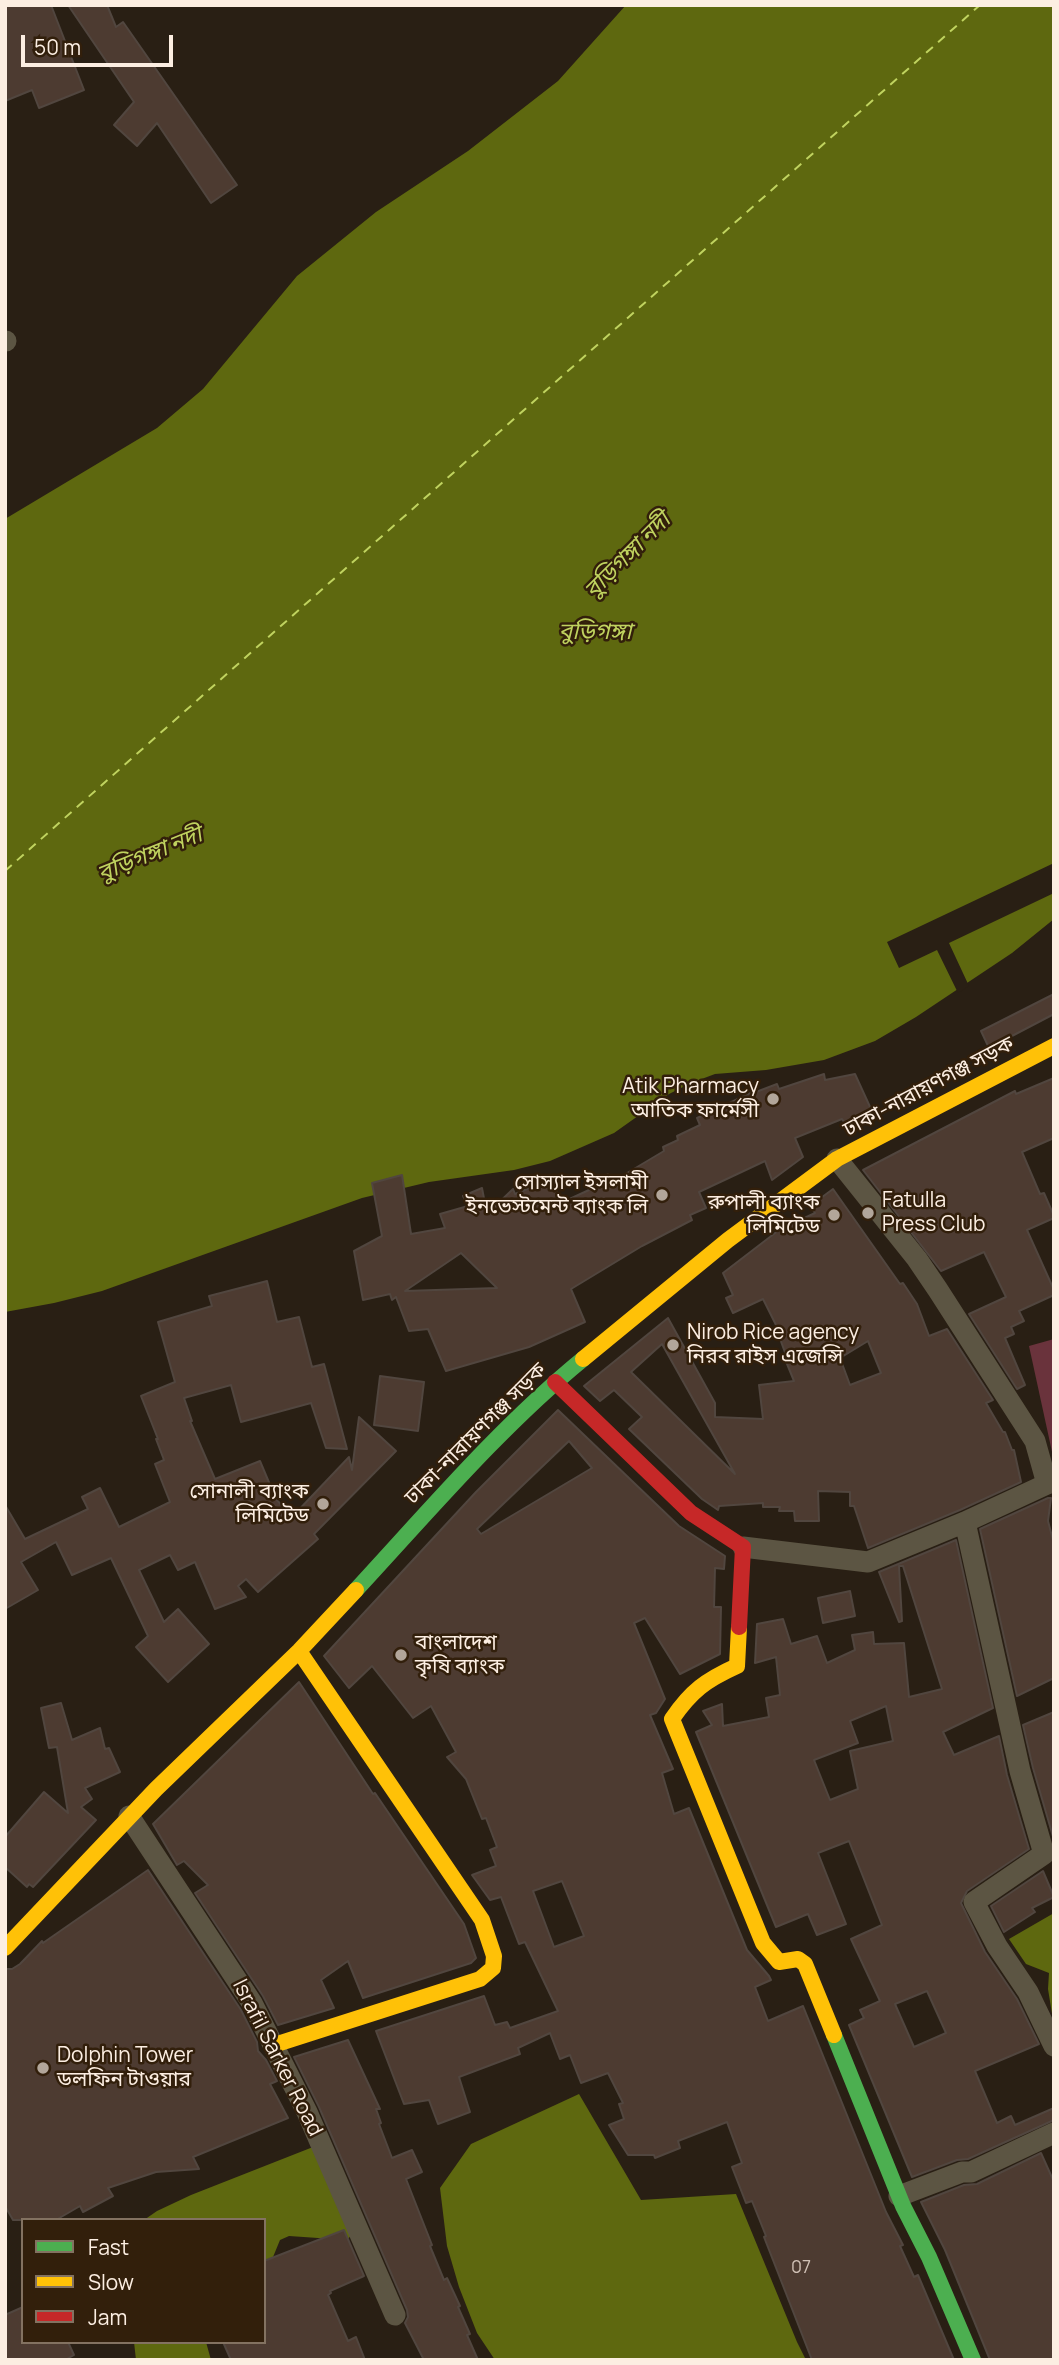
<!DOCTYPE html>
<html>
<head>
<meta charset="utf-8">
<style>
  body { margin:0 }
  #map { position:relative; width:1059px; height:2365px; overflow:hidden; background:#291f14; font-family:Manrope,sans-serif }
  canvas { display:block }
  .frame { position:absolute; inset:0; border:7px solid #fceee2; pointer-events:none }
  .legend { position:absolute; left:21px; top:2218px; width:245px; height:126px; box-sizing:border-box; background:#321f0b; border:2px solid #837261; margin:0; padding:9px 12px; list-style:none; font-size:21px; color:#fceee2 }
  .legend li { display:flex; align-items:center; gap:14px; height:35px }
  .legend b { width:35px; border:2px solid #837261 }
  .scale { position:absolute; left:21px; top:35px; width:152px; height:32px; box-sizing:border-box; border:4px solid #fceee2; border-top:0; padding-left:9px; font-size:21px; line-height:24px; white-space:nowrap; color:#fceee2; -webkit-text-stroke:5px #321f0b; paint-order:stroke }
</style>
</head>
<body>
<div id="map">
<canvas width="1059" height="2365"></canvas>
<div class="frame"></div>
<ul class="legend">
<li><b style="height:9px;background:#4caf50"></b>Fast</li>
<li><b style="height:9px;background:#ffc107"></b>Slow</li>
<li><b style="height:9px;background:#c62828"></b>Jam</li>
</ul>
<div class="scale">50 m</div>
</div>
<script>
const c = document.querySelector('canvas').getContext('2d');
c.lineJoin = 'round';
function fill(path, color) { c.fillStyle = color; c.fill(path, 'evenodd'); }
function strokePath(path, color, width, dash) { c.strokeStyle = color; c.lineWidth = width; c.lineCap = dash ? 'butt' : 'round'; c.setLineDash(dash || []); c.stroke(path); }
function label(font, color, halo, rows, align = 'center') {
  c.font = font + ' Manrope,"Noto Sans Bengali",sans-serif'; c.lineWidth = 5; c.setLineDash([]); c.textBaseline = 'middle'; c.strokeStyle = halo; c.fillStyle = color; for (const [text, x, y, turn = 0] of rows) {
    c.save(); c.translate(x, y); c.rotate((+turn || 0) * Math.PI / 180); c.textAlign = isNaN(turn) ? turn : align; if (halo) c.strokeText(text, 0, 0); c.fillText(text, 0, 0); c.restore();
  }
}
const green = new Path2D(`
  M1054,1339V1461L1029,1346Z`);
const water = new Path2D(`
  M626,5H1054V919L1012,953L916,1017L875,1041L824,1060L766,1070L715,1074L691,1083L669,1094L614,1133L550,1161L514,1170L429,1182L362,1198L102,1291L54,1303L5,1312V519L157,428L203,389L297,276L376,212L468,151L558,81Z
  M1054,1913V2026L1048,1989L1049,1973L1026,1964L1009,1939Z
  M579,2094L641,2200L736,2194L797,2342L806,2360H495L477,2333L459,2287L447,2246L440,2188L471,2144Z
  M313,2147L354,2232L347,2240L289,2236L280,2240L264,2279V2220H144L157,2211L191,2195Z
  M134,2342H206L211,2360H136Z`);
const pier = new Path2D(`
  M1054,863V893L949,943L969,986L958,993L937,950L899,968L887,942Z`);
const ferry = new Path2D(`
  M5,871L980,5`);
const building = new Path2D(`
  M5,5H51L84,90L39,108L32,90L5,101Z
  M68,5H107L116,27L123,22L237,185L211,203L157,123L137,146L114,125L134,102Z
  M1054,994V1014L989,1048L981,1031Z
  M824,1074L825,1080L855,1074L871,1109L844,1122L842,1119L795,1138L803,1157L772,1180L765,1161L699,1192L706,1208L690,1215L692,1220L642,1246L571,1289L585,1322L529,1347L446,1371L428,1329L409,1331L396,1297L392,1300L390,1294L363,1300L354,1251L382,1236L372,1183L402,1175L411,1234L445,1228L440,1214L468,1206L463,1196L482,1188L487,1214L513,1189L515,1194L549,1180L563,1202L589,1190L588,1187L608,1174L612,1182L664,1151L663,1147L678,1140L677,1136L700,1125L697,1118L755,1091L756,1092L777,1084L779,1089ZM461,1253L497,1288L405,1291Z
  M1054,1078V1138L1022,1152L1040,1194L1044,1193L1054,1216V1218L1027,1230L1054,1290V1295L1019,1311L1024,1321L1011,1327L1014,1334L1005,1338L1025,1385L1017,1389L969,1314L1006,1297L984,1252L941,1271L863,1170L1015,1091L1016,1094Z
  M833,1189L900,1284L903,1283L917,1304L929,1336L947,1329L993,1400L986,1403L1003,1432H1005L1012,1450H1014L1021,1482L960,1510L868,1548L854,1506H850V1492L818,1491L819,1521H795L794,1511H779L780,1507H763V1503L719,1506L718,1510L702,1499L629,1429L642,1417L614,1390L600,1401L584,1386L668,1318L715,1403V1417L763,1419L759,1385L794,1381L785,1359L787,1358L779,1336L781,1335L763,1299L733,1313L726,1298L733,1295L723,1273L779,1230L815,1213L810,1206ZM868,1341L881,1373L850,1385L840,1358ZM662,1344L735,1474L631,1372Z
  M267,1281L277,1322L299,1317L312,1367L324,1364L347,1449L326,1448L311,1403L241,1422L231,1385L184,1398L192,1421H190L215,1479L260,1461L276,1499L292,1517L349,1457L352,1470L359,1417L396,1451L314,1534L318,1539L258,1592L246,1579L238,1586L246,1597L215,1609L195,1562L178,1570L170,1555L139,1570L164,1622L178,1609L209,1644L168,1682L136,1647L148,1636L111,1558L72,1575L56,1542L21,1562L38,1590L5,1609V1505L25,1539L88,1509L82,1497L100,1488L119,1527L170,1502L155,1464L164,1460L156,1439H158L141,1396L175,1382L158,1322L212,1306L209,1296Z
  M380,1376L424,1382L418,1431L374,1425Z
  M558,1410L679,1526L725,1556L724,1569L715,1568L714,1607H721L720,1654L680,1674L645,1618L634,1623L665,1699L656,1713L650,1715L673,1769L662,1773L674,1814L689,1808L747,1950L769,1976L771,1980L755,1987L768,2021L803,2006L886,2212L903,2245L900,2246L914,2277L918,2275L954,2360H812L764,2237L766,2236L752,2201L746,2203L732,2167L742,2163L727,2122L678,2141L680,2148L655,2158L654,2155H628L609,2125L624,2119L619,2104L623,2103L608,2073L581,2083L570,2055L560,2059L550,2033L518,2048L520,2054L459,2077L470,2112L438,2124L429,2100L404,2104L376,2031L484,1996L495,2025L507,2022L510,2028L558,2011L525,1942L519,1944L501,1897L490,1900L472,1875L496,1866L490,1850L497,1847L486,1818L482,1819L466,1779L447,1757L456,1752L431,1706L413,1718L372,1666L349,1688L324,1656L476,1492ZM569,1441L592,1468L481,1534L477,1529ZM562,1881L584,1936L554,1947L533,1891Z
  M1048,1498H1051L1048,1521L1054,1544V1678L1017,1696L980,1529Z
  M956,1540L993,1708L943,1732L954,1755L999,1736L1007,1775L1029,1849L967,1891L961,1903L985,1952L1017,1999L1039,2044L975,2071L997,2123L1011,2116L1015,2125L1054,2108V2120L968,2159L957,2160L912,2177L849,2025L864,2018L860,2010L880,2001L851,1939L882,1925L849,1841L818,1853L846,1924L817,1935L808,1914L776,1927L696,1732L712,1725L703,1711L722,1704L723,1726L769,1717L766,1698L780,1695L776,1657L755,1663L757,1624L783,1619L791,1644L817,1636L827,1663L855,1650L852,1635L873,1632L874,1644L904,1643L909,1697L942,1689L903,1566H899L902,1621L899,1622L879,1572ZM886,1706L893,1741L850,1751L858,1789L830,1800L814,1760L858,1743L850,1721ZM927,1991L946,2033L914,2047L895,2004Z
  M850,1591L855,1616L823,1623L818,1598Z
  M299,1682L373,1794L375,1793L464,1924L476,1958L471,1963L363,1998L348,1961L321,1980L334,2008L278,2025L263,1996L195,1893L208,1885L184,1861L177,1865L153,1824Z
  M61,1703L72,1740L100,1728L105,1749L109,1748L120,1772L85,1788L92,1799L81,1807L96,1820L33,1887L29,1884L27,1887L5,1867V1837L44,1792L68,1813L57,1747L49,1748L41,1708Z
  M1054,1712V1840L1033,1768L1023,1725Z
  M148,1870L241,2010L257,2042L258,2051L266,2060L277,2081L270,2084L288,2118L193,2157L199,2169L156,2172L108,2188L113,2196L83,2212L80,2206L56,2220H13L5,2206V1969H12L20,1964L42,1941L43,1943Z
  M1043,1871L1054,1897L1032,1908L1035,1912L1004,1932L991,1906Z
  M348,2040L380,2109H376L381,2123L379,2124L392,2158L412,2150L422,2172L406,2179L432,2245L430,2246L444,2280L447,2278L460,2306L458,2307L470,2334L467,2335L478,2360H424L405,2323L408,2317L407,2310L319,2107L294,2057Z
  M1041,2153L1054,2182V2360H990L945,2250L921,2202L964,2185L977,2184Z
  M344,2230L364,2276L330,2291L331,2293L328,2295L348,2341L356,2337L365,2360H231L223,2342H264V2261Z
  M23,2307V2342H68L74,2355L65,2360H5V2315Z`);
const street = new Path2D(`
  M5,341H6
  M837,1159L917,1259L938,1290L1035,1441L1047,1484L1054,1481
  M965,1522L1020,1771L1044,1854L974,1902L997,1946L1028,1992L1054,2046
  M743,1547L868,1562L965,1522L1047,1484
  M129,1816L252,2003L307,2112L395,2315
  M899,2196L962,2172H971L1054,2133`);
const fast = new Path2D(`
  M356,1590C429,1511 500,1427 583,1359
  M834,2035L903,2206L929,2257L973,2360`);
const slow = new Path2D(`
  M583,1359L728,1240L837,1159L1054,1046
  M739,1627L737,1666C706,1680 691,1691 672,1719L763,1943L779,1962L798,1959L805,1964L834,2035
  M5,1948L156,1789L299,1651L356,1590
  M274,2045L480,1979L493,1968L494,1956L482,1920L299,1651`);
const jam = new Path2D(`
  M555,1382L691,1513L743,1547L739,1627`);
const markers = [
  [773,1099,7,"#b2a69a"],
  [662,1195,7,"#b2a69a"],
  [868,1213,7,"#b2a69a"],
  [834,1215,7,"#b2a69a"],
  [673,1345,7,"#b2a69a"],
  [323,1504,7,"#b2a69a"],
  [401,1655,7,"#b2a69a"],
  [43,2068,7,"#b2a69a"]
];
const numberNames = [
  ["07",801,2268]
];
const poiNames = [
  ["Atik Pharmacy",759,1087],
  ["আতিক ফার্মেসী",759,1111],
  ["সোস্যাল ইসলামী",648,1183],
  ["ইনভেস্টমেন্ট ব্যাংক লি",648,1207],
  ["Fatulla",882,1201,"left"],
  ["Press Club",882,1225,"left"],
  ["রুপালী ব্যাংক",820,1203],
  ["লিমিটেড",820,1227],
  ["Nirob Rice agency",687,1333,"left"],
  ["নিরব রাইস এজেন্সি",687,1357,"left"],
  ["সোনালী ব্যাংক",309,1492],
  ["লিমিটেড",309,1516],
  ["বাংলাদেশ",415,1643,"left"],
  ["কৃষি ব্যাংক",415,1667,"left"],
  ["Dolphin Tower",57,2056,"left"],
  ["ডলফিন টাওয়ার",57,2080,"left"]
];
const streetNames = [
  ["ঢাকা-নারায়ণগঞ্জ সড়ক",929,1087,-28],
  ["ঢাকা-নারায়ণগঞ্জ সড়ক",476,1434,-45],
  ["Israfil Sarker Road",277,2058,63]
];
const waterNames = [
  ["বুড়িগঙ্গা নদী",628,556,-45],
  ["বুড়িগঙ্গা",595,633],
  ["বুড়িগঙ্গা নদী",150,855,-22]
];
fill(green, '#6a333c');
fill(water, '#5e680f');
fill(pier, '#291f14');
strokePath(ferry, '#c0d35f', 2, [9, 7]);
fill(building, '#4d3b31');
strokePath(building, '#51463f', 2);
strokePath(street, '#5c5543', 21);
strokePath(fast, '#4caf50', 16);
strokePath(slow, '#ffc107', 16);
strokePath(jam, '#c62828', 16);
for (const [x, y, r, color] of markers) { const dot = new Path2D(); dot.arc(x, y, r, 0, 2 * Math.PI); c.fillStyle = color; c.fill(dot); strokePath(dot, '#321f0b', 2.5); }
label('18px', '#d0c1b6', null, numberNames);
label('21px', '#fceee2', '#321f0b', poiNames, 'right');
label('21px', '#fceee2', '#321f0b', streetNames);
label('italic 23px', '#c0d35f', '#321f0b', waterNames);
</script>
</body>
</html>
